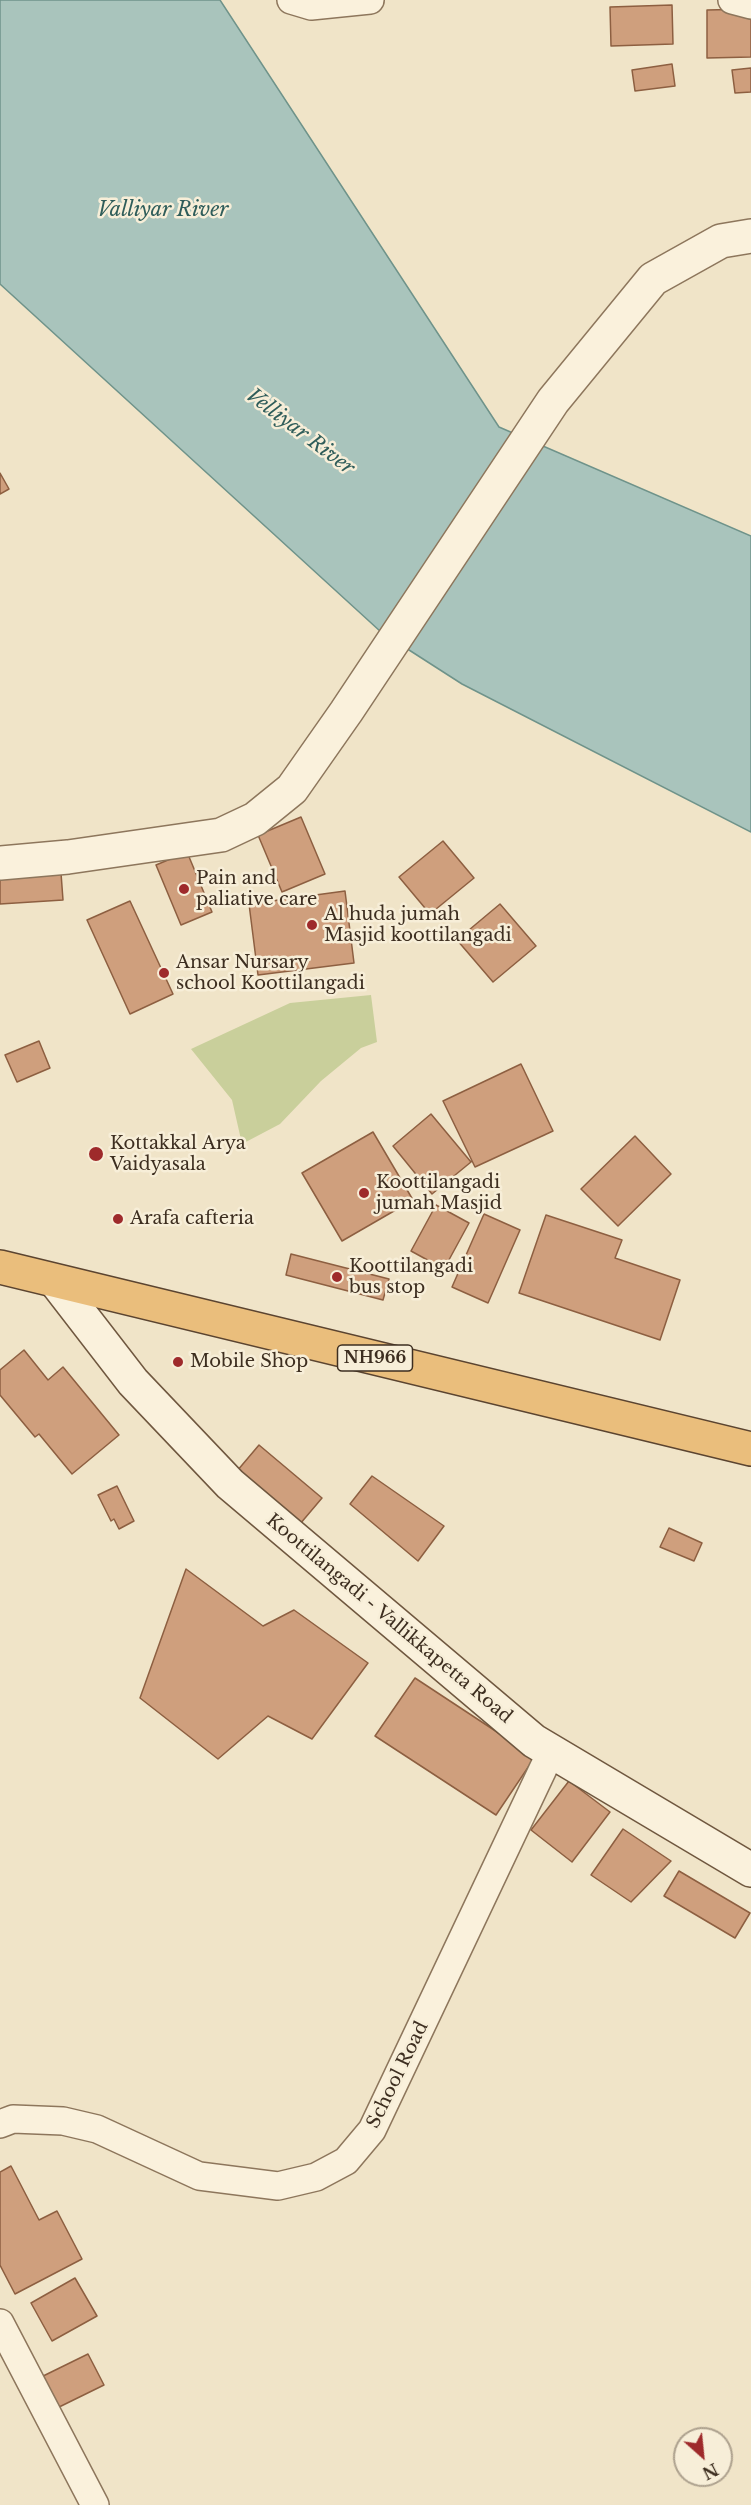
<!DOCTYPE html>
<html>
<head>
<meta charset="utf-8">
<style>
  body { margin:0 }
  #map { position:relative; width:751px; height:2505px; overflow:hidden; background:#f0e4c8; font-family:"Libre Baskerville",serif }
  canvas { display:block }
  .north { position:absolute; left:673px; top:2427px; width:60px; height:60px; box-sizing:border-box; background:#f7eed8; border:2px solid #ada18e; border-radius:50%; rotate:153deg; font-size:16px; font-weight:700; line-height:24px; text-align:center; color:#3d2e20 }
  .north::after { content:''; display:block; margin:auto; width:21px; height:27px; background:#9e2a2b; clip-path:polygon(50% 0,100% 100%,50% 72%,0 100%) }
</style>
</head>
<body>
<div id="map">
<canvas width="751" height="2505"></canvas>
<div class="north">N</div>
</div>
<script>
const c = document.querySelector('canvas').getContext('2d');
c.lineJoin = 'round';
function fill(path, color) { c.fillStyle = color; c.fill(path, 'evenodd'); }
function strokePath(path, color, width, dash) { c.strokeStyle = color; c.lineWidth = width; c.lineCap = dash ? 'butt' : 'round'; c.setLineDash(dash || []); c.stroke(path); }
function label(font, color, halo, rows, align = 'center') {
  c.font = font + ' "Libre Baskerville",serif'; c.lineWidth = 5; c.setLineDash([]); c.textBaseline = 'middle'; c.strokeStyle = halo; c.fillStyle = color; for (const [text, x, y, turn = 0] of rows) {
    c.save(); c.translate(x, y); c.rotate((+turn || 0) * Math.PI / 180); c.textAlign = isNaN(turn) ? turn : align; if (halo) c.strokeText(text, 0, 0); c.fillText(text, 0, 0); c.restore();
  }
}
const green = new Path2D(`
  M371,995L377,1042L361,1048L321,1081L280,1124L242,1144L232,1100L191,1049L290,1003Z`);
const water = new Path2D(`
  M0,0H220L499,427L751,536V832L462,684L381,632L0,284Z`);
const building = new Path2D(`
  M672,5L673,44L611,46L610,7Z
  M751,9V57L707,58V10Z
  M672,64L675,86L635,91L632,70Z
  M751,68V92L735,93L732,70Z
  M0,473L9,489L0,494Z
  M301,817L325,874L282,892L258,835Z
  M443,841L474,878L430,914L399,877Z
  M187,852L212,912L181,925L156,865Z
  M61,873L63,900L0,904V876Z
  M345,891L354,963L258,975L249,904Z
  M130,901L173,994L130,1014L87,920Z
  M500,904L536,946L493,982L457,940Z
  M39,1041L50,1068L17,1082L5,1055Z
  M521,1064L553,1131L475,1167L443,1101Z
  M431,1114L471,1162L432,1194L393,1146Z
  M373,1132L413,1200L342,1241L302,1173Z
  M635,1136L671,1174L618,1226L581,1189Z
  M436,1205L469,1223L444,1269L411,1251Z
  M484,1214L520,1230L488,1303L452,1287Z
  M546,1215L622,1240L615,1258L680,1280L660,1340L519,1293Z
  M291,1254L389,1279L383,1300L286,1275Z
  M24,1350L48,1380L63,1367L119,1435L72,1474L39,1434L35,1437L0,1395V1370Z
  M259,1445L322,1498L300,1524L237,1471Z
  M372,1476L444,1526L418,1561L350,1504Z
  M117,1486L134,1521L119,1529L114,1519L111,1521L98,1495Z
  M669,1528L702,1543L694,1561L660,1547Z
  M186,1569L263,1626L294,1610L368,1663L312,1739L268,1716L218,1759L140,1698Z
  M415,1678L535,1757L496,1815L375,1736Z
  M569,1781L610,1812L572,1862L531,1830Z
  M623,1829L671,1861L631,1902L591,1875Z
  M679,1871L750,1913L735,1938L664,1896Z
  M11,2166L39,2220L57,2211L82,2259L15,2294L0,2265V2172Z
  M75,2278L97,2316L52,2341L31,2303Z
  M88,2354L104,2385L51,2411L35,2380Z`);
const minor = new Path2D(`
  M291,0L311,6L370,0
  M732,0L751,5
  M0,2124L13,2119L63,2121L97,2129L199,2176L278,2186L316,2177L346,2161L372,2130L551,1752
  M0,2323L95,2505`);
const tertiary = new Path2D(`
  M0,863L68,857L221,835L255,819L292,789L346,712L553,401L653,279L721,241L751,236`);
const secondary = new Path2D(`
  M55,1281L133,1382L230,1484L534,1741L751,1870`);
const trunk = new Path2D(`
  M0,1267L751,1449`);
const markers = [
  [184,889,6,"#9e2a2b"],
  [312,925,6,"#9e2a2b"],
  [164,973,6,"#9e2a2b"],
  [96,1154,8,"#9e2a2b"],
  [364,1193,6,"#9e2a2b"],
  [118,1219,6,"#9e2a2b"],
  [337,1277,6,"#9e2a2b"],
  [178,1362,6,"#9e2a2b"]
];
const shields = [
  [375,1358,75]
];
const shieldNames = [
  ["NH966",375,1358]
];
const poiNames = [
  ["Pain and",196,879],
  ["paliative care",196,900],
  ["Al huda jumah",324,915],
  ["Masjid koottilangadi",324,936],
  ["Ansar Nursary",176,963],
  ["school Koottilangadi",176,984],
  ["Kottakkal Arya",110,1144],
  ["Vaidyasala",110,1165],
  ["Koottilangadi",376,1183],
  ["jumah Masjid",376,1204],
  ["Arafa cafteria",130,1219],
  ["Koottilangadi",349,1267],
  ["bus stop",349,1288],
  ["Mobile Shop",190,1362]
];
const streetNames = [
  ["Koottilangadi - Vallikkapetta Road",389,1619,40],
  ["School Road",398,2075,-64]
];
const waterNames = [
  ["Valliyar River",163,210],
  ["Velliyar River",300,432,37]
];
fill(green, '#c9cf9b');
fill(water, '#a9c4bc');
strokePath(water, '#6f938a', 1.5);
fill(building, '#cf9f7d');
strokePath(building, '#8d5f41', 1.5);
strokePath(minor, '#8d765c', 30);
strokePath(tertiary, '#8d765c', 36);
strokePath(secondary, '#6f573f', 36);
strokePath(trunk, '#5b4430', 36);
strokePath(minor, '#faf1dc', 27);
strokePath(tertiary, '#faf1dc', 33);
strokePath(secondary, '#faf1dc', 33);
strokePath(trunk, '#eabe7c', 33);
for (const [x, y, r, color] of markers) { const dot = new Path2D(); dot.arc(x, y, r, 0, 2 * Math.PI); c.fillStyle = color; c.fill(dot); strokePath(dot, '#f7eed8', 2); }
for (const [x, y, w] of shields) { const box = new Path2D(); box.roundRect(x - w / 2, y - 13, w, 26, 4.5); c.fillStyle = '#f7eed8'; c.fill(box); strokePath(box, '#3d2e20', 1.5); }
label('bold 16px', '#3d2e20', null, shieldNames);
label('18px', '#3d2e20', '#f7eed8', poiNames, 'left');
label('18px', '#3d2e20', '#f7eed8', streetNames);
label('italic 20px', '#2f5d5a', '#f7eed8', waterNames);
</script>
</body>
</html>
